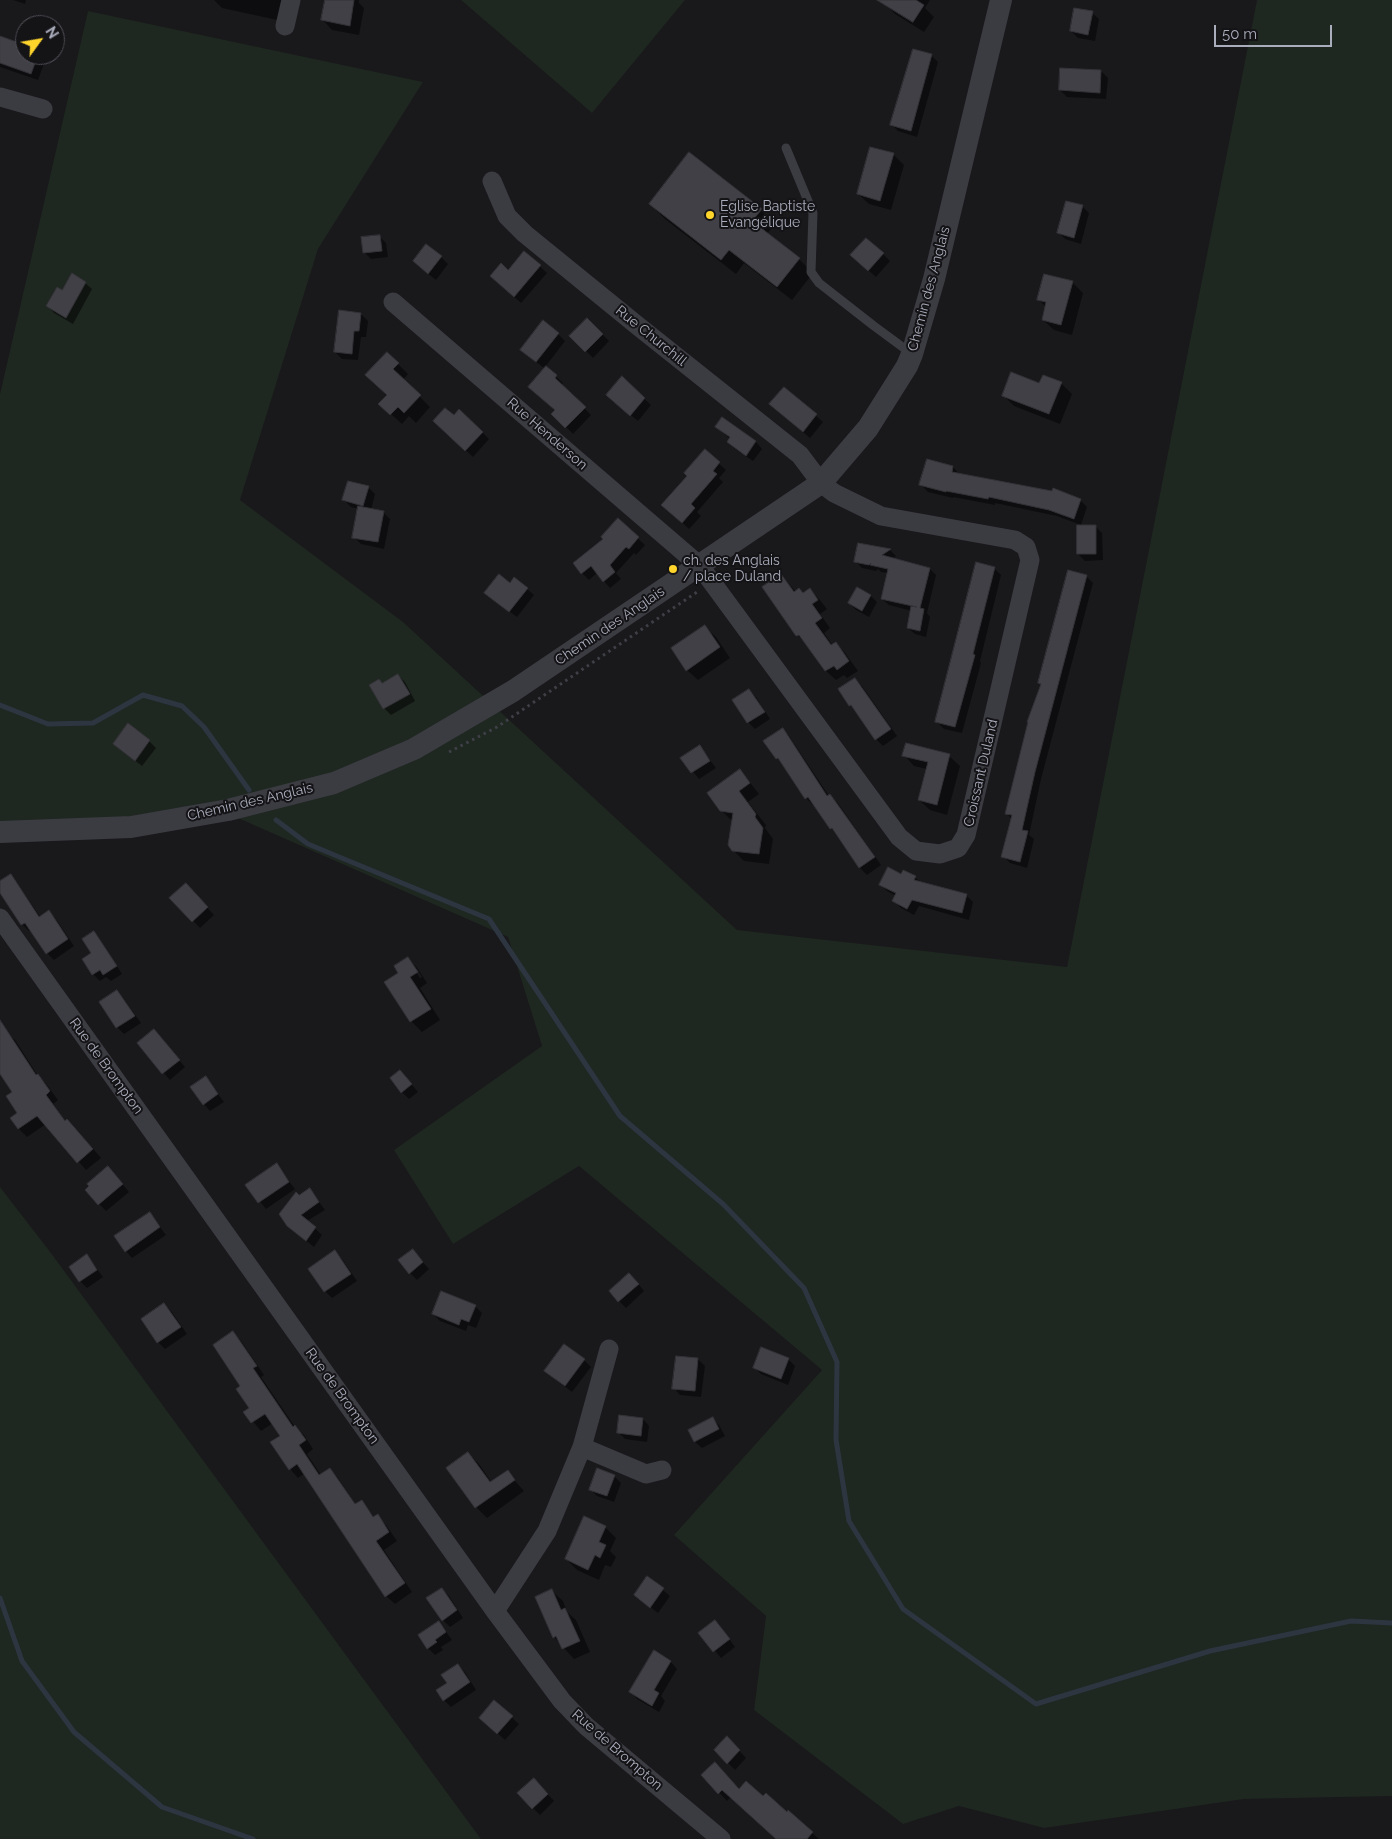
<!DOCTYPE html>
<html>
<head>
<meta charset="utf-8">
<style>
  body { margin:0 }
  #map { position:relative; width:1392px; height:1839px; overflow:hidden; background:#19181b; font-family:Raleway,sans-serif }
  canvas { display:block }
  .north { position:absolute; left:15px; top:15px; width:50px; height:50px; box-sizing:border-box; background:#141316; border:1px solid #505158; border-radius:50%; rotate:58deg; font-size:14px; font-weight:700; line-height:20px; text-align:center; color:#aaadbc }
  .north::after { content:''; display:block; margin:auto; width:18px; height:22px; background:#ffd52c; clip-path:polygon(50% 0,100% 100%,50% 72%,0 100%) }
  .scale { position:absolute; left:1214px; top:25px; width:118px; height:22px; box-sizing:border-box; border:2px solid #aaadbc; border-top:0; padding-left:6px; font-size:15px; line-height:18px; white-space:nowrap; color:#aaadbc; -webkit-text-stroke:4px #141316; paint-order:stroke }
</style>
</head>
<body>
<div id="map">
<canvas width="1392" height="1839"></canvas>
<div class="north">N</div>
<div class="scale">50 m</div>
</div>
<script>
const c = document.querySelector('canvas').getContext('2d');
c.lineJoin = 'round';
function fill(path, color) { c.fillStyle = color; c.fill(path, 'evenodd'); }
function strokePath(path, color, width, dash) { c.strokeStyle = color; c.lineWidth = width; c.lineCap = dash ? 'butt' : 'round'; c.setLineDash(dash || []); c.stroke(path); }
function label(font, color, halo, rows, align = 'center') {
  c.font = font + ' Raleway,sans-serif'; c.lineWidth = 4; c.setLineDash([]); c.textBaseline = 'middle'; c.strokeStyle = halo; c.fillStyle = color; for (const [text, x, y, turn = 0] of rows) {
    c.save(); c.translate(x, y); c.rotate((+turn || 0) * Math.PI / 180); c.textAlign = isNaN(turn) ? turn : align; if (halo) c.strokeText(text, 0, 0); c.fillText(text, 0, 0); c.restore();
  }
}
const green = new Path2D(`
  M461,0H685L592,113Z
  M1257,0H1392V1796L1244,1799L1044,1828L959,1806L903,1824L754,1710L766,1616L674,1535L822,1370L579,1166L453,1244L394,1150L542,1046L508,937L222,811L0,825V394L88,11L423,82L318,249L240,500L403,622L737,930L1067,967Z
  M0,1187L51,1253L481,1839H0Z`);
const shadow = new Path2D(`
  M13,0H26L25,4Z
  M214,0H297L291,23L222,8Z
  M326,0H359V3L364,8L359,35L332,30L323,20Z
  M886,0H930L925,8L934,17L924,32L895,14L884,3Z
  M1092,13L1099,19L1095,41L1078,38L1071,31Z
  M0,38L25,46V55H43L46,58L38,80L0,67Z
  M931,55L938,62L917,137L898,131L891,124Z
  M1101,71L1108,78L1106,99L1067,97L1060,90Z
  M893,154L904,165L891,210L869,204L858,194Z
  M650,204L761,210L775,224L767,234L799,259L813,273L792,300L744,263L736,274L665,219Z
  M1082,206L1089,213L1081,244L1065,239L1058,232Z
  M379,236L386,243L388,257L371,259L364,252Z
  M524,252L547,273L521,303L491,276L508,271Z
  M883,254L890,261L876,277L859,262Z
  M441,257L448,264L436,280L421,268Z
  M1072,282L1083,293L1072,335L1054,330L1043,320L1046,307L1039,300Z
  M85,283L92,289L73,324L54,313L48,306L63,292Z
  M361,314L368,321L366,337H361L358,360L342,359L335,352Z
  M587,319L609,341L593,358L571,336Z
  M558,334L565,341L545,367L563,383L561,385L591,415L573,434L553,414L556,410L545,369L529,356Z
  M398,364L408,374L403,380L430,407L416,423L409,416L402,424L391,414L388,395L378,386Z
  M622,378L651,405L638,421L615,402Z
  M1061,383L1072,394L1060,424L1014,406L1004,396L1040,384Z
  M784,388L823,422L810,438L778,411Z
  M454,417L482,432L489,439L473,457L435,421Z
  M722,419L756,442L762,449L753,461L735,449L728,442L730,439L717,427Z
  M705,451L726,470L719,478L723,482L697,512L701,516L689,529L670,511L689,476Z
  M953,467L960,475L1080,500L1087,507L1081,525L1057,516L995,503V505L953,497V498L928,492L921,485Z
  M368,487L375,494L371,510L383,512L390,519L384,549L361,544L354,537L359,509L351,507L344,500Z
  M618,520L645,545L636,555L634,553L616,573L621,579L610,588L597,573L589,580L582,573Z
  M1095,526L1102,533L1103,560L1085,561L1078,554Z
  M859,544L890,550L896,556L892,559L930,569L936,575L927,613L930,617L926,637L915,634L908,628L912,611L889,605L882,599L888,573L881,572L878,569L876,571L862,568L855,561Z
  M994,568L1001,575L980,661L981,663L962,733L944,729L937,722Z
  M781,575L796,592L804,594L810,589L819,599L827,609L820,614L830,628L824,633L833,646L836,643L845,653L858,671L847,678L844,675L836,680L826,671L807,644L797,635Z
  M1086,576L1093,583L1041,779L1029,835L1034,839L1027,868L1010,863L1003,856L1012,819L1006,813L1042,686L1039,683Z
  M510,584L527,589L534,595L517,617L493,599Z
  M871,596L877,602L869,617L856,610L849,603Z
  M705,627L716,637L730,658L698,680L687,670Z
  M398,675L405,682L415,701L391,715L384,708L382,684Z
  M855,680L862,686L897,736L883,746L876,739L857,712L850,705Z
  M749,691L756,697L770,719L755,729L748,722L734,701Z
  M783,729L789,736L829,796H830L837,802L881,865L867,875L860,868L814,804L813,805L806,798L784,765L777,758Z
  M149,741L156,748L142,766L114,744Z
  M699,746L716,768L699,779L682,758Z
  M904,755L949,756L960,766L947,815L930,810L919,800L927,769L914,766Z
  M740,770L759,794L748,802L766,825L765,828L773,839L769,864L744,861L733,850L732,821L721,810Z
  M902,875L915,877L922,884L966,895L973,902L969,920L919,906L914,915L901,908L894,901L896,896L887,891L881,885Z
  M10,876L17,883L41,918L49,912L56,919L74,946L54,960L47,953L31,930L29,931L22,924L0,891V883Z
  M192,891L214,915L200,928L171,898Z
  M94,933L100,940L122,974L111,981L106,977L100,981L93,974Z
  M408,958L418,969L427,983L420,988L440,1020L422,1032L411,1021ZM414,969H417L422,977L420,978Z
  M117,992L123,998L141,1023L124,1034L117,1027Z
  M154,1031L185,1067L170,1080L138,1044Z
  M6,1032L15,1040L38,1076L46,1084L58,1100L53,1104L66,1122L76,1129L101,1158L86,1170L46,1124L27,1137L19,1129V1113L14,1092L0,1071V1036Z
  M400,1071L418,1092L409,1099L402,1092Z
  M206,1078L224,1102L210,1111L204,1104Z
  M276,1165L295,1189L266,1209L247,1185Z
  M115,1175L129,1192L106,1211L86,1190Z
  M310,1190L325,1210L307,1221L322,1235L314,1247L288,1226L299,1196Z
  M150,1214L166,1235L132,1258L126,1251Z
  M413,1251L429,1269L417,1280L410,1273Z
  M335,1252L342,1259L357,1281L332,1298L325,1291Z
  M87,1256L103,1277L87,1288L80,1281Z
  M636,1281L644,1291L626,1308L619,1301Z
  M164,1304L171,1311L187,1334L165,1349L158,1342L143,1319Z
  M475,1306L482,1313L476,1328L468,1325L466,1331L440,1321L433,1314Z
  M233,1333L241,1341L264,1375L261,1377L295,1427L304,1435L313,1449L307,1454L321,1475L330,1469L338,1478L356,1505L361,1501L375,1518L377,1516L386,1525L397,1541L384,1550L412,1592L395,1604L386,1596L305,1473L298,1478L290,1469L282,1436L273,1423L261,1431L245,1412L250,1408L242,1386Z
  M698,1359L705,1366L701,1397L680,1395L674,1388Z
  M788,1359L795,1366L788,1385L761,1374L754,1367Z
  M584,1360L591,1367L572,1392L545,1371Z
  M712,1418L719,1425L725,1436L702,1448L695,1442L690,1431Z
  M643,1419L649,1426L647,1442L625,1439L618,1432Z
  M468,1453L479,1464L492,1483L507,1472L524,1491L487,1518L476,1507L448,1468Z
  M614,1476L621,1483L614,1502L597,1496L590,1489Z
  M605,1527L616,1538L610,1551L616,1557L611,1567L605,1565L599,1580L577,1570L566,1559Z
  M648,1578L670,1596L658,1613L635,1595Z
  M442,1589L449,1596L463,1618L450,1627L443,1620Z
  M552,1591L563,1601L567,1612L576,1620L590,1652L574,1659L554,1637Z
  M439,1622L452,1640L441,1647L443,1650L435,1655L428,1648Z
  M721,1628L735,1647L721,1658L700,1633Z
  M654,1652L671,1662L677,1669L661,1696L665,1701L659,1712L637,1699L631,1692Z
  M458,1665L465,1672L476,1690L451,1707L444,1700Z
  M494,1702L519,1724L505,1740L487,1724Z
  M727,1738L746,1758L735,1770L715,1750Z
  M703,1775L763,1798L787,1814L788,1812L819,1839H778L731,1797L727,1801Z
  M540,1786L554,1801L540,1815L533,1808Z`);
const stream = new Path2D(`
  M0,705L48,724L93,723L143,695L182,706L204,727L249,790
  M276,820L308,844L489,919L620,1116L723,1204L804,1288L837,1362L836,1440L849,1521L903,1609L1036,1704L1210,1651L1351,1621L1392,1623
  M0,1598L22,1661L74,1732L162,1807L253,1839`);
const building = new Path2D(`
  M325,0H354L350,26L321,20Z
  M877,0H916L924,5L913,22Z
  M1074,8L1093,11L1088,35L1070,31Z
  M0,36L25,45V55H38L31,74L0,63Z
  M913,49L932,54L911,131L890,125Z
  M1060,68L1101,70L1100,93L1059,90Z
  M870,147L894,153L880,201L857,194Z
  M689,152L762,209L752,221L800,258L777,287L729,250L721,260L649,204Z
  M1066,201L1083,205L1074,238L1057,233Z
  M380,235L382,251L363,253L361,237Z
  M866,238L884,253L868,271L850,255Z
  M426,244L442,256L428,274L413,261Z
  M524,251L541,265L514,297L490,276L501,263L508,270Z
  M72,273L86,282L66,318L46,306L57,287L62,290Z
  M1044,274L1073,281L1061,325L1042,320L1046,302L1037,300Z
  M339,310L361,313L359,331H354L352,354L334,352Z
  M587,318L603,334L585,352L569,336Z
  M543,320L559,333L536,362L520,350Z
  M387,352L399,363L393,369L421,395L404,413L398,407L390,415L378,404L387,395L365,375Z
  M546,366L557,375L555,378L586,407L565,428L551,414L555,410L528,387Z
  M1011,372L1039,383L1043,375L1062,382L1049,414L1002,396Z
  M622,376L645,398L630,416L606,395Z
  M784,387L817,414L803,432L769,404Z
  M445,408L454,415L459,409L483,432L465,451L433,421Z
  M722,417L756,441L746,456L727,442L730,437L715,427Z
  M705,449L720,462L713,471L717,474L691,504L695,508L682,523L661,505L687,476L684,473Z
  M927,459L953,466L952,472L1052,491L1053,488L1081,499L1074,519L1049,510L989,497L988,499L946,491V492L919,485Z
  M348,481L369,486L363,506L342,500Z
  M358,506L384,511L378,542L352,538Z
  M618,518L639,537L629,549L626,547L610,565L615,572L603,582L591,566L581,574L573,563L603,539L601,537Z
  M1077,525H1096V554H1077Z
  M858,543L891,549L882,555L930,568L920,608L924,609L920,631L907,628L911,606L917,607L881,599L888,569L870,565L871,563L869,565L854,562Z
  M976,562L995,567L973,654L975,655L955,727L935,722Z
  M1068,570L1087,575L1035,772L1022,830L1028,831L1020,862L1001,857L1012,815L1005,814L1028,722H1027L1041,684L1038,683Z
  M499,574L510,583L514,577L528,588L509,612L484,593Z
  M781,574L794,592L799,588L803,593L810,588L818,600L812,604L822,618L815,623L831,645L836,642L849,661L837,670L834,666L825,671L799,635L796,636L762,587Z
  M857,587L871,595L862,611L848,603Z
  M705,625L720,647L686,671L671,648Z
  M398,674L410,694L383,709L369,685L379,679L382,683Z
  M855,678L891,729L875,740L851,705L849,706L838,689Z
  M749,689L765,712L747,723L732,700Z
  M128,723L150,740L135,761L113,744Z
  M783,728L827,796L830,794L875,857L859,868L832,828L830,829L808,797L805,799L778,758L776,759L763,741Z
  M906,743L950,754L937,805L918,800L928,762L902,756Z
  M700,745L710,761L691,773L680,758Z
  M740,769L750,783L739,791L756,814L755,817L763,828L759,854L732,851L728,845L733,813L720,811L707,793Z
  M888,867L901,874L903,870L916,876L914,880L967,894L962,913L912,900L907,909L892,901L896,893L879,885Z
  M11,874L39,917L49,910L68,939L46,954L25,923L21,925L0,893V881Z
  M186,883L208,907L192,922L169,898Z
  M94,931L117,966L103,975L100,970L92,975L82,959L91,953L82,939Z
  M408,957L418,972L410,977L431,1009L410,1022L384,982L398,973L394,966Z
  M117,990L135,1016L116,1028L99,1002Z
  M0,1020L36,1075L38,1074L50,1091L46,1095L65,1121L67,1119L93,1149L77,1163L37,1116L18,1129L10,1118L17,1113L6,1096L12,1092L0,1074Z
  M154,1029L180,1060L162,1074L137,1043Z
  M400,1070L412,1084L401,1093L390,1078Z
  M206,1076L218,1094L203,1105L190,1087Z
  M277,1163L289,1182L258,1203L245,1185Z
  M108,1166L123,1184L98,1205L85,1190L89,1186L87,1184Z
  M310,1188L319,1202L301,1215L316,1227L306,1241L287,1226L279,1214L296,1192L299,1195Z
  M150,1212L160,1227L125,1252L114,1236Z
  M413,1249L423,1262L409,1274L398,1260Z
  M335,1250L351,1274L324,1292L308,1269Z
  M87,1254L97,1270L79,1282L69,1267Z
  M629,1273L639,1284L618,1302L609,1291Z
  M441,1291L476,1305L469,1322L461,1319L459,1325L432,1314Z
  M164,1303L181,1327L157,1343L141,1319Z
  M233,1331L257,1366L253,1368L293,1427L295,1425L306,1440L299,1445L319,1475L330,1468L355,1504L362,1500L373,1517L378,1514L389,1532L376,1541L405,1583L385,1597L297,1464L289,1470L270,1442L280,1436L265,1414L251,1423L243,1412L249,1408L236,1389L240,1386L213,1345Z
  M564,1344L585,1359L565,1386L544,1371Z
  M761,1347L789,1358L781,1379L753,1368Z
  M676,1356L698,1358L695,1391L672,1389Z
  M619,1415L643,1418L641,1436L617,1433Z
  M713,1417L719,1429L694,1442L688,1430Z
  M468,1452L490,1482L508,1470L515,1480L475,1508L446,1468Z
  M597,1468L615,1475L607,1496L589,1490Z
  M584,1516L606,1526L599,1542L606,1545L600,1558L595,1555L588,1570L565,1559Z
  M647,1576L664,1588L650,1608L634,1595Z
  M442,1588L457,1610L442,1621L426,1598Z
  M552,1589L561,1610L565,1608L580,1641L562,1649L556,1636L553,1638L535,1597Z
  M715,1620L730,1639L713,1652L698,1633Z
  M439,1621L446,1632L435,1640L437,1642L427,1649L418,1635Z
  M654,1650L671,1661L654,1690L659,1693L652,1706L629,1692Z
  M458,1664L470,1682L443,1701L436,1690L447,1683L441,1675Z
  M494,1700L513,1716L497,1734L479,1718Z
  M727,1736L740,1750L727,1764L714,1750Z
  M715,1762L739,1789L746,1781L763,1796L766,1793L787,1812L788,1810L813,1832L807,1839H776L722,1790L718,1794L701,1775Z
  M534,1778L548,1794L532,1809L517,1793Z`);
const path = new Path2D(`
  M449,752L497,727L700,590`);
const service = new Path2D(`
  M786,148L813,213L811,272L819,283L874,326L912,354`);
const minor = new Path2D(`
  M285,26L291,0
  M0,97L43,109
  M393,302L700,566L899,837L916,851L940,854L958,848L966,835L1030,560L1026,547L1015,540L881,516L834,493L821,483L800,455L638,326L525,234L507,216L492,181
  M0,918L495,1611L562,1701L586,1726L721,1839
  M582,1447L646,1474L662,1470
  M495,1611L547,1531L582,1447L609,1349`);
const tertiary = new Path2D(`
  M0,832L131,827L228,810L334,783L414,749L513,691L821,483L868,428L907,366L912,354L934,279L1001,0`);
const markers = [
  [710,215,5,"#ffd52c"],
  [673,569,5,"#ffd52c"]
];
const poiNames = [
  ["Eglise Baptiste",720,207],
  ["Evangélique",720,223],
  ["ch. des Anglais",683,561],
  ["/ place Duland",683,577]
];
const streetNames = [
  ["Chemin des Anglais",929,289,-75],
  ["Rue Churchill",651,336,39],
  ["Rue Henderson",547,434,41],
  ["Chemin des Anglais",610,626,-34],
  ["Croissant Duland",981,773,-77],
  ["Chemin des Anglais",250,802,-13],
  ["Rue de Brompton",106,1066,54],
  ["Rue de Brompton",342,1396,54],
  ["Rue de Brompton",617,1750,41]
];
fill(green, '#1e2720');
fill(shadow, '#0007');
strokePath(stream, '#2d3541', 5);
fill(building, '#404046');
strokePath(building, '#333237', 1);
strokePath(path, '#3f4047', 3, [2.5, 4]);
strokePath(service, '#3b3b42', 9);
strokePath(minor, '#3b3b42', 19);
strokePath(tertiary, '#3b3b42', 22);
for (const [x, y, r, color] of markers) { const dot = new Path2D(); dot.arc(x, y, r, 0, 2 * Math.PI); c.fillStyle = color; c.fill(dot); strokePath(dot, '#141316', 2); }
label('14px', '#aaadbc', '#141316', poiNames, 'left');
label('14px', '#aaadbc', '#141316', streetNames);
</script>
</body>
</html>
